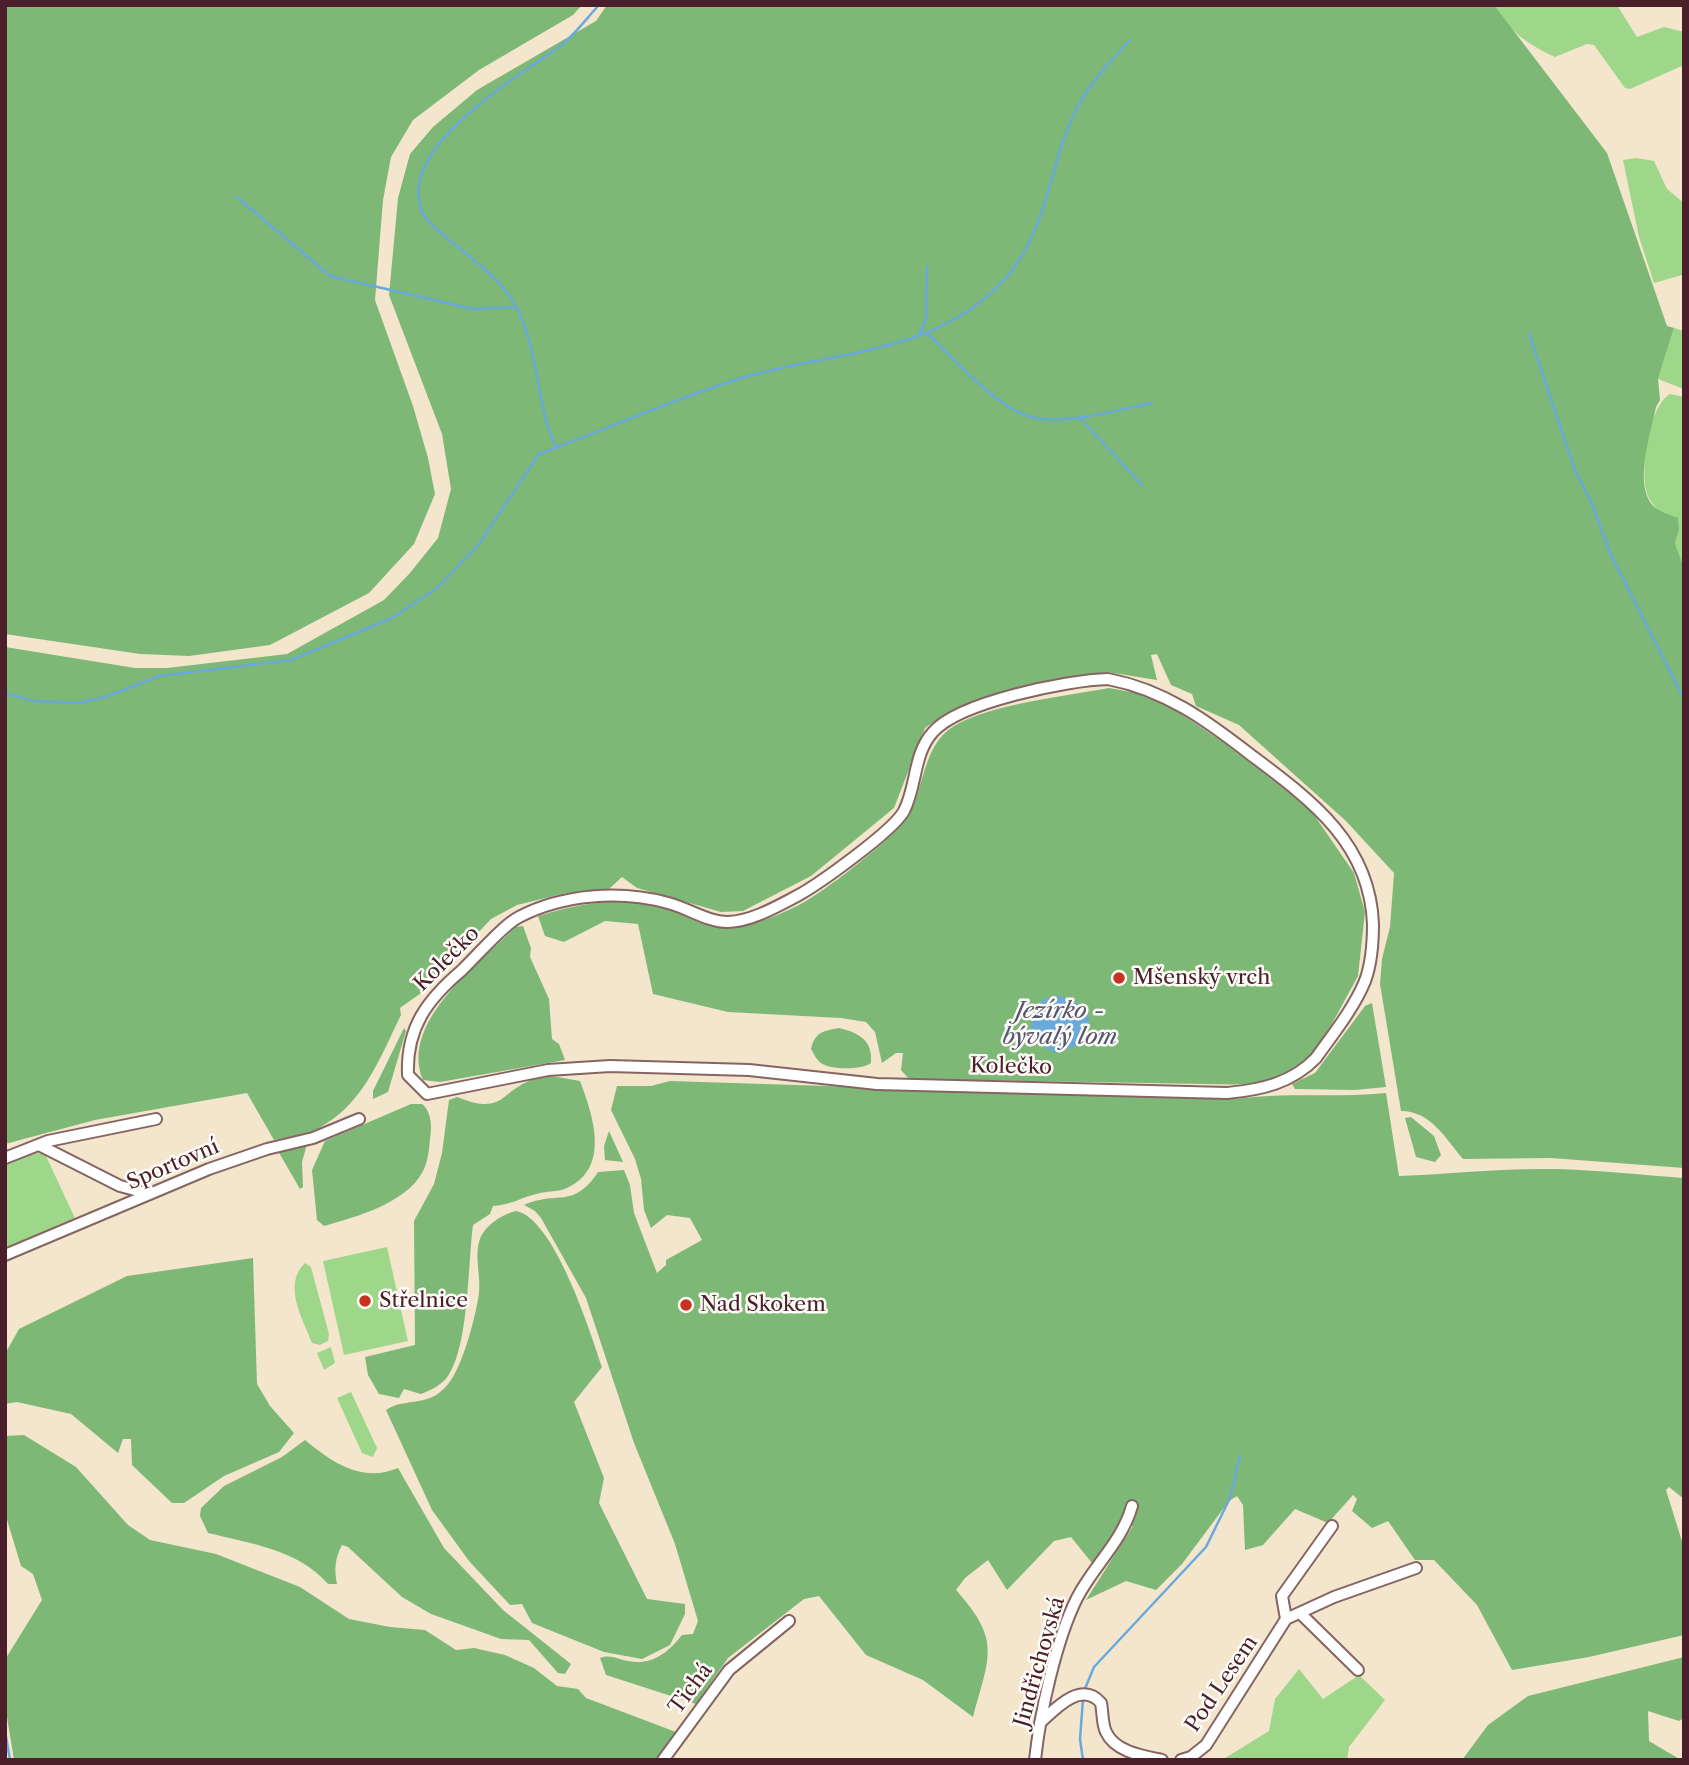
<!DOCTYPE html>
<html>
<head>
<meta charset="utf-8">
<style>
  body { margin:0 }
  #map { position:relative; width:1689px; height:1765px; overflow:hidden; background:#f3e6cc; font-family:"Libre Caslon Text",serif }
  canvas { display:block }
  .frame { position:absolute; inset:0; border:7px solid #4a1f2b; pointer-events:none }
</style>
</head>
<body>
<div id="map">
<canvas width="1689" height="1765"></canvas>
<div class="frame"></div>
</div>
<script>
const c = document.querySelector('canvas').getContext('2d');
c.lineJoin = 'round';
function fill(path, color) { c.fillStyle = color; c.fill(path, 'evenodd'); }
function strokePath(path, color, width, dash) { c.strokeStyle = color; c.lineWidth = width; c.lineCap = dash ? 'butt' : 'round'; c.setLineDash(dash || []); c.stroke(path); }
function label(font, color, halo, rows, align = 'center') {
  c.font = font + ' "Libre Caslon Text",serif'; c.lineWidth = 5; c.setLineDash([]); c.textBaseline = 'middle'; c.strokeStyle = halo; c.fillStyle = color; for (const [text, x, y, turn = 0] of rows) {
    c.save(); c.translate(x, y); c.rotate((+turn || 0) * Math.PI / 180); c.textAlign = isNaN(turn) ? turn : align; if (halo) c.strokeText(text, 0, 0); c.fillText(text, 0, 0); c.restore();
  }
}
const green = new Path2D(`
  M1495,5H1617L1637,37L1664,27L1684,32V65L1630,89L1625,88L1594,45L1587,44L1555,57C1529,45 1509,32 1495,5Z
  M1636,158L1654,161L1667,189L1684,203V278L1682,275L1654,283L1639,237L1623,160Z
  M1674,328L1684,331V389L1658,379Z
  M1670,394L1684,397V568L1675,543L1679,530C1669,520 1656,511 1649,498C1638,476 1648,406 1670,394Z
  M31,1152L45,1154L75,1218L5,1248V1164Z
  M387,1247L408,1341L344,1355L323,1261Z
  M305,1263L311,1267L329,1334L328,1341L320,1345L312,1343C303,1319 282,1285 305,1263Z
  M331,1347L335,1363L324,1370L317,1353Z
  M351,1392L377,1448L373,1457L362,1453L337,1398Z
  M1299,1669L1323,1699L1359,1675L1385,1700L1349,1747L1347,1760H1222L1269,1731L1275,1699Z`);
const forest = new Path2D(`
  M5,5H582L573,15L479,70L413,120L391,157L383,200L375,300L413,406L428,458L435,494L414,544L369,593L270,645L189,656L140,654L5,634Z
  M607,5H1494L1607,153L1667,326L1674,328L1658,379L1660,400L1656,407C1651,433 1631,490 1657,509C1663,513 1671,515 1678,518L1679,530L1675,543L1684,568V1168L1551,1158L1463,1159C1445,1138 1431,1111 1401,1111L1380,984L1382,959L1390,927L1394,873L1346,821L1239,725L1196,706L1192,694L1171,685L1157,654L1151,655L1157,680L1107,672L1054,681L1019,687L942,716L925,728L894,808L811,876L743,911L721,912L637,888L622,877L609,889L566,893L517,905L491,919L421,993L400,1008L401,1015C379,1060 363,1105 317,1129C305,1135 288,1137 274,1140L247,1093L95,1120L5,1144V647L135,668H167L287,654L384,600L410,573L438,538L451,489L442,434L389,295L398,198L410,154L433,127L477,90L596,21Z
  M1109,688L1137,693L1165,703L1224,743L1310,809L1354,873L1365,912L1358,976L1328,1031L1306,1060L1264,1085L909,1079L901,1070L903,1053H896L882,1063L875,1032L866,1022L841,1018L728,1012L653,994L638,924L605,921L564,942L545,936L538,916C574,905 616,896 654,904C669,907 683,916 698,922C733,934 767,921 799,905C823,893 898,835 910,814C924,785 924,744 954,726C990,704 1067,696 1109,688Z
  M523,926L531,948L530,957L549,999L552,1039L559,1044L565,1060L440,1082L423,1080C399,1022 480,962 516,927Z
  M1372,1003L1386,1087L1355,1090L1295,1089L1292,1084L1315,1073L1365,1006Z
  M404,1028L406,1031L388,1092L373,1099V1091Z
  M839,1028C859,1033 873,1040 871,1063C862,1070 830,1070 821,1063C816,1059 814,1054 811,1049C815,1032 823,1031 839,1028Z
  M557,1077L580,1081C593,1115 611,1168 567,1188C559,1192 548,1191 540,1193C522,1197 511,1205 493,1206L490,1214L473,1225C468,1262 469,1346 448,1376C442,1385 431,1390 421,1394L404,1389L399,1398L379,1394L368,1375L365,1357L415,1345L414,1221L434,1184L442,1153L449,1100L457,1097C505,1116 498,1092 534,1079C541,1076 550,1077 557,1077Z
  M670,1081L1236,1099C1286,1092 1336,1098 1386,1093L1399,1176C1451,1174 1502,1168 1555,1169C1598,1170 1641,1175 1684,1178V1499L1669,1487L1666,1490L1684,1548V1635L1589,1657L1512,1670L1477,1605L1434,1560H1415L1388,1521L1372,1528L1352,1511L1357,1499L1353,1495L1328,1523L1295,1509L1263,1545L1245,1550L1243,1505L1237,1496L1229,1501L1182,1564L1156,1590L1126,1581L1086,1600L1133,1526L1121,1524L1092,1563L1071,1537L1054,1541L1007,1590L988,1560L965,1578L956,1590C1002,1641 989,1657 973,1717L923,1680L866,1655L819,1596L804,1599L728,1658L696,1704L606,1675L600,1658C610,1654 617,1659 628,1661C651,1666 668,1653 682,1635L693,1634L698,1621L675,1544L634,1443L586,1298L541,1218L535,1211L524,1205C557,1190 573,1210 598,1172L624,1170L630,1185L634,1213L657,1273L666,1265V1260L702,1240L690,1218L667,1215L651,1228L644,1210L641,1179L635,1159L611,1110L617,1086H651Z
  M411,1104H422C432,1112 432,1128 430,1139C429,1150 428,1162 423,1171C407,1203 356,1217 324,1226L317,1220L312,1170L325,1141Z
  M1411,1117L1434,1136L1441,1155L1435,1162L1416,1157L1405,1118Z
  M609,1131L623,1162L605,1160L604,1146Z
  M307,1144L302,1162L303,1187L300,1189L278,1151Z
  M516,1211C554,1218 590,1331 602,1367L574,1402L604,1478L599,1503L647,1599L685,1604V1614L670,1645L642,1659L604,1652L532,1623L522,1604L510,1605L469,1561L432,1510L386,1410C406,1396 431,1410 451,1380C464,1361 476,1315 479,1293C481,1276 474,1255 480,1239C485,1225 503,1214 516,1211Z
  M253,1258L257,1384L270,1406L294,1433L279,1452L224,1476L184,1503H172L132,1465L131,1439H123L118,1453L71,1414L17,1402L5,1404V1354L19,1329L127,1276Z
  M24,1435L76,1467L128,1525L150,1540L216,1554L300,1587L349,1619L390,1627L425,1630L456,1650L474,1648L505,1655L534,1668L557,1686L578,1689L586,1698L676,1732L657,1760H14L7,1717L6,1658L42,1600L33,1574L21,1566L5,1513V1436Z
  M305,1440C333,1463 362,1483 398,1468L444,1548L503,1610L571,1664L565,1674L558,1673L529,1640L501,1639L431,1614L402,1597L348,1547L342,1545C335,1558 334,1570 337,1584H328C299,1550 249,1543 208,1533L200,1516L201,1508L224,1486L282,1457Z
  M1684,1657V1718L1679,1721L1648,1711L1649,1741L1681,1760H1462L1488,1725L1528,1696Z`);
const water = new Path2D(`
  M1059,996L1075,1001L1089,1018L1088,1036L1076,1046L1055,1053L1041,1045L1031,1033L1032,1019L1043,999Z`);
const stream = new Path2D(`
  M237,197L330,276L473,309L516,307
  M927,333C956,360 1001,415 1041,419C1078,422 1117,410 1152,403
  M1529,334L1574,468L1593,506L1610,553L1684,699
  M919,336L926,318L927,267
  M1080,418L1142,485
  M557,447C616,425 675,399 735,380C828,350 942,357 1010,273C1050,222 1049,163 1077,108C1090,83 1110,61 1129,41
  M5,693L34,701L78,703L105,697L159,676L291,660L392,618L436,589L479,544L539,454L556,448C536,403 539,355 518,310C505,282 472,259 448,239C441,232 430,225 425,217C388,151 517,78 559,47C574,36 586,19 599,5
  M1084,1691L1094,1667L1206,1547L1230,1498L1240,1456
  M1083,1699L1080,1739L1083,1760
  M5,1731L10,1760`);
const minor = new Path2D(`
  M1108,679C1165,690 1206,720 1251,755C1311,800 1370,843 1373,924C1373,942 1371,965 1365,981C1354,1008 1333,1034 1316,1058C1292,1083 1261,1090 1227,1093L877,1084L749,1070L610,1066L548,1070L427,1094L408,1075C406,1028 427,1000 461,971C476,957 503,925 519,917C563,894 620,890 668,903C688,908 707,922 728,922C752,921 776,907 797,896C819,884 893,831 904,811C917,786 913,754 933,732C959,702 1068,680 1108,679Z
  M39,1145L120,1186L150,1194
  M5,1158L48,1141L156,1119
  M5,1255L209,1169L267,1149L313,1138L359,1119
  M1301,1614L1358,1670
  M1286,1619L1282,1596L1332,1526
  M1040,1723C1055,1709 1081,1680 1101,1703C1103,1713 1102,1724 1106,1732C1115,1752 1143,1756 1162,1760
  M663,1760L729,1670L789,1621
  M1035,1760C1040,1713 1056,1640 1077,1598C1094,1565 1122,1542 1132,1506
  M1181,1760L1191,1757L1206,1745L1286,1619L1334,1597L1416,1568`);
const markers = [
  [1119,978,7,"#c8321e"],
  [365,1301,7,"#c8321e"],
  [686,1305,7,"#c8321e"]
];
const streetNames = [
  ["Kolečko",447,959,-45],
  ["Kolečko",1011,1067,1],
  ["Sportovní",173,1165,-23],
  ["Jindřichovská",1040,1662,-74],
  ["Pod Lesem",1222,1684,-56],
  ["Tichá",691,1689,-53]
];
const poiNames = [
  ["Mšenský vrch",1133,978],
  ["Střelnice",379,1301],
  ["Nad Skokem",700,1305]
];
const waterNames = [
  ["Jezírko -",1060,1011],
  ["bývalý lom",1060,1037]
];
fill(green, '#9ed78a');
fill(forest, '#7eb876');
fill(water, '#6aa9dc');
strokePath(stream, '#6aa9dc', 2.5);
strokePath(minor, '#856563', 14);
strokePath(minor, '#fff', 10);
for (const [x, y, r, color] of markers) { const dot = new Path2D(); dot.arc(x, y, r, 0, 2 * Math.PI); c.fillStyle = color; c.fill(dot); strokePath(dot, '#fdfcf7', 2.5); }
label('21px', '#4a1f2b', '#fdfcf7', streetNames);
label('21px', '#4a1f2b', '#fdfcf7', poiNames, 'left');
label('italic 23px', '#575672', '#fdfcf7', waterNames);
</script>
</body>
</html>
